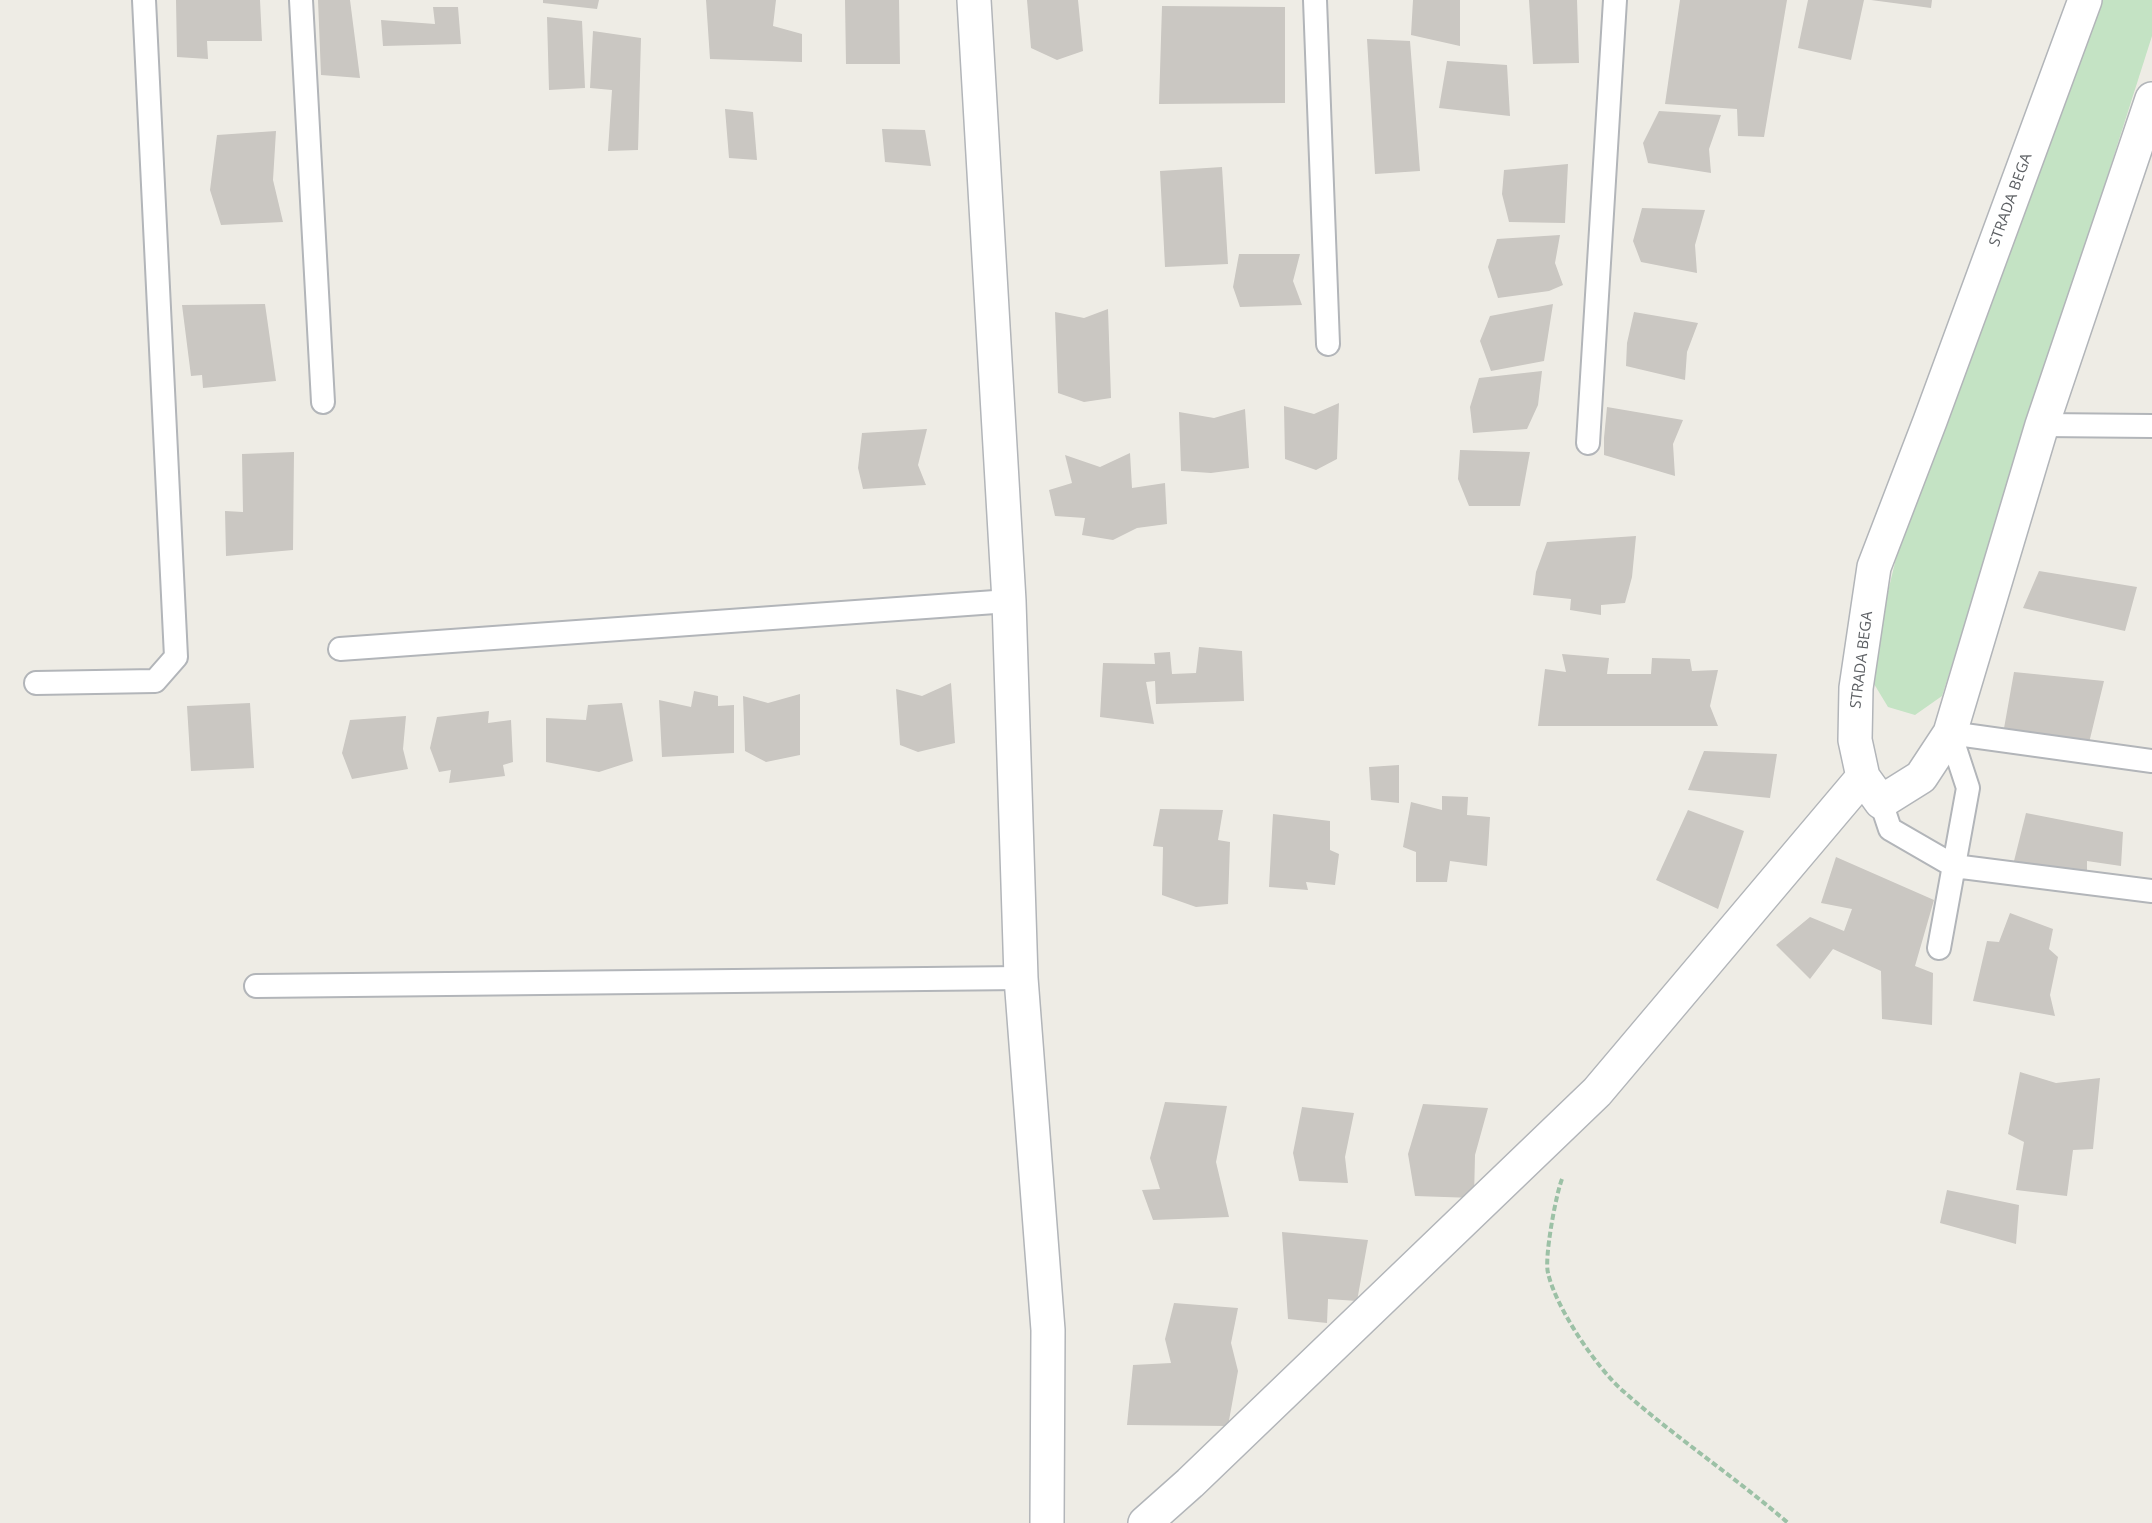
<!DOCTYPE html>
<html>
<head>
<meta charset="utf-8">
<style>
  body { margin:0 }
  canvas { display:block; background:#eeece5 }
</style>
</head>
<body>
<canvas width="2152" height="1523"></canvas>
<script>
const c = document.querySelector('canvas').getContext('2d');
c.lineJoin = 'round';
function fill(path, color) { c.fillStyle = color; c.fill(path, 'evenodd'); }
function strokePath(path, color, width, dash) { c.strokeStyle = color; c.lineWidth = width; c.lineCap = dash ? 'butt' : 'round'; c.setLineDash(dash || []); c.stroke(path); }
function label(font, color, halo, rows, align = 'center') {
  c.font = font + ' "Open Sans",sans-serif'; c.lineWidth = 4.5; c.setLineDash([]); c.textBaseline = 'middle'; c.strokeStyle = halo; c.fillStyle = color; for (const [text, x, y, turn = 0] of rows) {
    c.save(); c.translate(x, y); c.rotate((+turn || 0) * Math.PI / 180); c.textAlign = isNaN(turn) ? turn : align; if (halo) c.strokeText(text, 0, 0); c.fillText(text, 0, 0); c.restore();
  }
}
const green = new Path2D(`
  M2099,0H2152V36L1942,696L1915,715L1888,707L1868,674L1908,509Z`);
const building = new Path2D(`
  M176,0H260L262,41H207L208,59L177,57Z
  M318,0H350L360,78L321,75Z
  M543,0H599L597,9L543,3Z
  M706,0H776L773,26L802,34V62L710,59Z
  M845,0H899L900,64H846Z
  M1027,0H1078L1083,51L1057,60L1031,48Z
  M1413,0H1460V46L1411,35Z
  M1529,0H1577L1579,63L1533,64Z
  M1680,0H1787L1764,137L1738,136L1737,109L1665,104Z
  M1808,0H1864L1851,60L1798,48Z
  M1871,0H1932L1931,8Z
  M1162,6L1285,7V103L1159,104Z
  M433,7H458L461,44L383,46L381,20L435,24Z
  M547,17L582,21L585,88L549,90Z
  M593,31L641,38L638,150L608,151L612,90L590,88Z
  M1367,39L1410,41L1420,171L1375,174Z
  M1447,61L1507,65L1510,116L1439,108Z
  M725,109L753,112L757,160L729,158Z
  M1659,111L1721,115L1709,149L1711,173L1648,163L1643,143Z
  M882,129L925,130L931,166L885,162Z
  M276,131L273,180L283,222L221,225L210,190L217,135Z
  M1568,164L1565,223L1509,222L1502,194L1504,170Z
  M1222,167L1228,264L1165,267L1160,171Z
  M1642,208L1705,210L1695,245L1697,273L1641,262L1633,241Z
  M1560,235L1555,263L1563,285L1549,291L1498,298L1488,267L1497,239Z
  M1239,254H1300L1293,281L1302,305L1240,307L1233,287Z
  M265,304L276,381L203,388L202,375L191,376L182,305Z
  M1553,304L1544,361L1491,371L1480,341L1490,316Z
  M1108,309L1111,398L1084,402L1058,393L1055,312L1084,318Z
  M1634,312L1698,323L1687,352L1685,380L1626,366L1627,343Z
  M1542,371L1538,405L1527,429L1473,433L1470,407L1479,378Z
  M1339,403L1337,459L1316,470L1285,459L1284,406L1314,414Z
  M1607,407L1683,420L1673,444L1675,476L1604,455V438Z
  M1245,409L1249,468L1211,473L1181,471L1179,412L1214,418Z
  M927,429L918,465L926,485L863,489L858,468L862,433Z
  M1460,450L1530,452L1520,506H1469L1458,479Z
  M294,452L293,550L226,556L225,511L243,512L242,454Z
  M1130,453L1132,488L1165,483L1167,524L1137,528L1113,540L1082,535L1085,518L1055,516L1049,490L1072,483L1065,455L1100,467Z
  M1636,536L1632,577L1625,603L1601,605V615L1570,610L1571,599L1533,595L1536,572L1547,542Z
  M2039,571L2137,587L2125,631L2023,608Z
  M1199,647L1242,651L1244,701L1156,704L1155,681L1146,682L1154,724L1100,717L1103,663L1155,664L1154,653L1170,652L1172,674L1196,673Z
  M1562,654L1609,658L1607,674H1651L1652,658L1690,659L1692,671L1718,670L1710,706L1718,726H1538L1545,669L1566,672Z
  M2014,672L2104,681L2088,747L2003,734Z
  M951,683L955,743L918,752L900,745L896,689L922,696Z
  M694,691L718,696V706L734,705V753L662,757L659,700L691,707Z
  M800,694V755L766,762L745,751L743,696L768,703Z
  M250,703L254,768L191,771L187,706Z
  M622,703L633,761L599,772L546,762V718L586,720L588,705Z
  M489,711L488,723L511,720L513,762L503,765L505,776L449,783L451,770L439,772L430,748L437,717Z
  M406,716L403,749L408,769L352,779L342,753L350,720Z
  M1704,751L1777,754L1770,798L1688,790Z
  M1399,765V803L1371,800L1369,767Z
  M1442,796L1468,797L1467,815L1490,817L1487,866L1450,861L1447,882H1416V852L1403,847L1411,802L1442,810Z
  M1160,809L1223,810L1218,840L1230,842L1228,904L1196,907L1162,895L1163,847L1153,846Z
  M1688,810L1744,831L1718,909L1656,880Z
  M2026,813L2123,832L2121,866L2087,861V874L2014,861Z
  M1273,814L1330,821V850L1339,854L1335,885L1306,882L1308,890L1269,887Z
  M1836,857L1934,900L1915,966L1933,973L1932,1025L1882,1019L1881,971L1833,949L1810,979L1776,945L1810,917L1844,931L1852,909L1821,903Z
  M2010,913L2053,929L2049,949L2058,957L2050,995L2055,1016L1973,1001L1987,941L1999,942Z
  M2020,1072L2056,1083L2100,1078L2093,1149L2073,1150L2067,1196L2016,1190L2024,1142L2008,1134Z
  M1165,1102L1227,1106L1216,1162L1229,1217L1153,1220L1142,1190L1160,1189L1150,1158Z
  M1423,1104L1488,1108L1475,1155L1474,1198L1415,1196L1408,1154Z
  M1302,1107L1354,1113L1345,1157L1348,1183L1299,1181L1293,1153Z
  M1947,1190L2019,1205L2016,1244L1940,1223Z
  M1282,1232L1368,1240L1357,1301L1328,1299L1327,1323L1288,1319Z
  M1174,1303L1238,1308L1231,1343L1238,1371L1228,1426L1127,1425L1133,1365L1171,1363L1165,1339Z`);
const path = new Path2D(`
  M1562,1179C1556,1194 1544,1258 1548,1273C1556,1308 1596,1367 1623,1391C1676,1438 1735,1477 1788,1523`);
const service = new Path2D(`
  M301,0L323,402
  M1315,0L1328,344
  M2042,425L2152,426
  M1588,443L1615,0
  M340,649L1009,601
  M36,683L155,681L176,657L144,0
  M1881,802L1890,829L1954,866L2152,891
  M1939,948L1968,788L1950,733L2152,761
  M256,986L1021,978`);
const minor = new Path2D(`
  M974,0L1009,601L1021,978L1048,1330L1047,1523
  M2085,0L1930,421L1874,567L1856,688L1855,740L1863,777L1881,802L1921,777L1950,733L2042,425L2152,99
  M1145,1523L1190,1483L1597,1092L1863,777`);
const streetNames = [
  ["STRADA BEGA",2011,200,-70],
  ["STRADA BEGA",1862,660,-83]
];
fill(green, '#c4e3c4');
fill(building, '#cac7c2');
strokePath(service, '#b2b5b9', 26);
strokePath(minor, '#b2b5b9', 36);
strokePath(path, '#9cc1a6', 4, [6, 3]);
strokePath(service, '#fff', 22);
strokePath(minor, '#fff', 33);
label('15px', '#5d6064', '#fff', streetNames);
</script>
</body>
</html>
